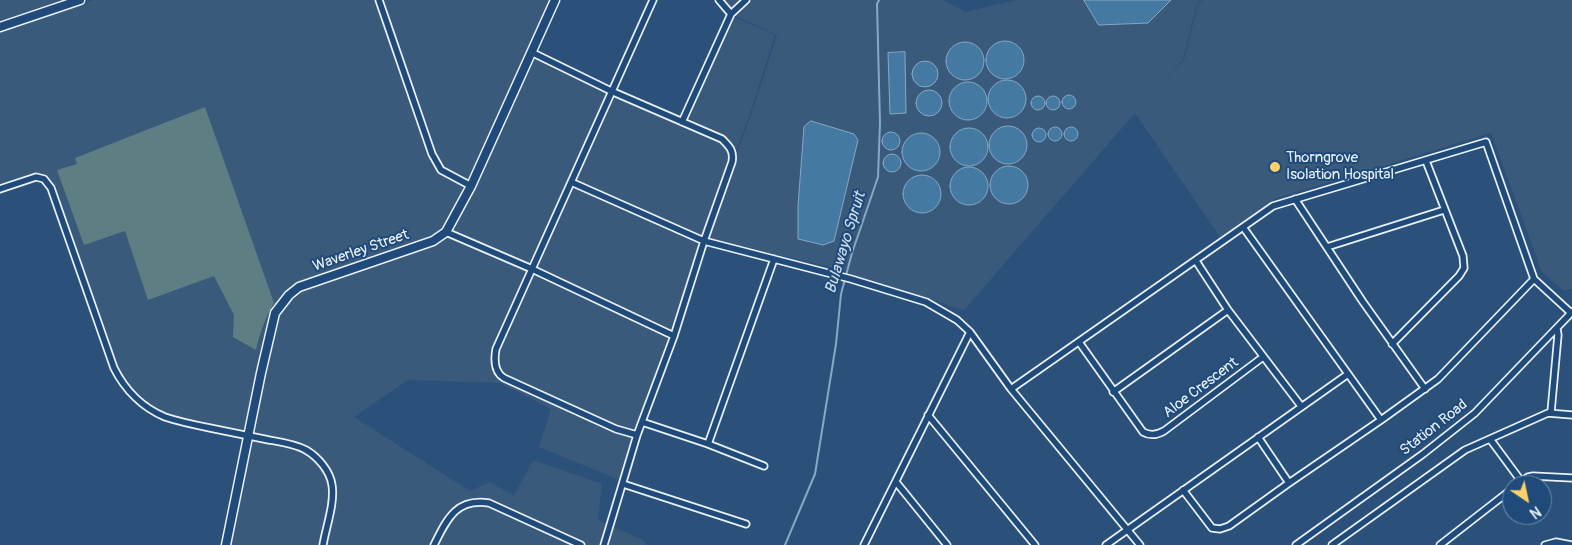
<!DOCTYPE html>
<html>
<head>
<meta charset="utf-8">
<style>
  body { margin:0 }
  #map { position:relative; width:1572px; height:545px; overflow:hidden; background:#2b517b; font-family:Pangolin,sans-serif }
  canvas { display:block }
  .north { position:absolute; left:1502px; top:475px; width:50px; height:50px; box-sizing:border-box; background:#1f4a7a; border:1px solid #6f8dac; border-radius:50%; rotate:146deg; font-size:14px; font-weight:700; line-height:20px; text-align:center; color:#e8f1f8 }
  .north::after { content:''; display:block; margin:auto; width:18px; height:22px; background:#ffd166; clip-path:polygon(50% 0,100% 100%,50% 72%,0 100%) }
</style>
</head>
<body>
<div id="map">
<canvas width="1572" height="545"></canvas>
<div class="north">N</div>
</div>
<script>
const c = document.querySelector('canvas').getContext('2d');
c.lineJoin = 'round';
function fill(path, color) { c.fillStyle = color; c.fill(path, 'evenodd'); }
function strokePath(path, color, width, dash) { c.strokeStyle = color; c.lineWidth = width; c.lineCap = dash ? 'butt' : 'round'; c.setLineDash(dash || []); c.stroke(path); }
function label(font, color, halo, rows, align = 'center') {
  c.font = font + ' Pangolin,sans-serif'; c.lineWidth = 4; c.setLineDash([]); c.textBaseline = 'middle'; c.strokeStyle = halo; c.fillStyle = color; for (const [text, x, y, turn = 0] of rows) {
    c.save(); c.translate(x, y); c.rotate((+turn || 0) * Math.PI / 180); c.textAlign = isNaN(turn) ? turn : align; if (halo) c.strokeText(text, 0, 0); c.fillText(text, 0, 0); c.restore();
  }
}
const built = new Path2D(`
  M0,0H60L0,22Z
  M93,0H552L530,51L682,122L732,16L775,35L751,111L703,241L622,481L539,447L551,409L500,383L408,380L354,417L470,491L490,482L514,496L533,460L602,484L598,520L643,540L647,545H227L249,434L170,417L155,409L141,400L121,378L116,367L53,187L39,175L0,188V32Z
  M720,0H743L731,12Z
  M749,0H943L965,12L1017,0H1202L1197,4L1183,60L1135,113L964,310L851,274L844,270L708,239L733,170L736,155L752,112L777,35L734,15Z
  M1204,0H1572V289L1563,290L1542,272L1491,133L1277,198L1220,237L1135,113L1184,60L1198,4Z`);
const green = new Path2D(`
  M205,107L274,303C265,318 260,333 256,350L233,337L234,315L214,276L148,300L125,231L84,245L57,170L77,164L75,158Z`);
const water = new Path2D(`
  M1084,0H1171L1148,23L1099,25Z
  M986 60a19 19 0 1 1 38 0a19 19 0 1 1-38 0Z
  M946 61a19 19 0 1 1 38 0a19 19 0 1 1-38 0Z
  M905,52L906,113L890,114L888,53Z
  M912 74a13 13 0 1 1 26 0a13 13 0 1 1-26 0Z
  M988 99a19 19 0 1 1 38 0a19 19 0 1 1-38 0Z
  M949 101a19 19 0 1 1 38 0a19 19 0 1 1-38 0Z
  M916 103a13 13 0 1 1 26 0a13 13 0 1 1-26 0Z
  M1062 102a7 7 0 1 1 14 0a7 7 0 1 1-14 0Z
  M1031 103a7 7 0 1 1 14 0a7 7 0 1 1-14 0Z
  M1046 103a7 7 0 1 1 14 0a7 7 0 1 1-14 0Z
  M811,121L854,134L858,140L834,241L823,245L798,239V206L804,127Z
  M989 145a19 19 0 1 1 38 0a19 19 0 1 1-38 0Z
  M1064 134a7 7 0 1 1 14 0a7 7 0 1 1-14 0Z
  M1048 134a7 7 0 1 1 14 0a7 7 0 1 1-14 0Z
  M1032 135a7 7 0 1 1 14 0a7 7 0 1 1-14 0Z
  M950 147a19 19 0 1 1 38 0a19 19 0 1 1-38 0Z
  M882 141a9 9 0 1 1 18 0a9 9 0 1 1-18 0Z
  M902 152a19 19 0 1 1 38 0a19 19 0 1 1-38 0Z
  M883 163a9 9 0 1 1 18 0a9 9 0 1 1-18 0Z
  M990 185a19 19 0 1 1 38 0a19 19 0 1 1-38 0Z
  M950 186a19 19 0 1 1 38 0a19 19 0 1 1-38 0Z
  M903 194a19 19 0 1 1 38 0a19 19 0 1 1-38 0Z`);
const stream = new Path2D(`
  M785,545L815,474L836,344L841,294L852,253L878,177L880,123L877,4L879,0`);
const minor = new Path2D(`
  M379,0L432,154L441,170L471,186
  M719,0L731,14
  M531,52L611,91L722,139C730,147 734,151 732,162L704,241L674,336L637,435L604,545
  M682,122L731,14L746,0
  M571,182L704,241L851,279L926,302L957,320L970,332L1011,389L1140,545
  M0,189L36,177L44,179L51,188L114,368C125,390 143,408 165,417C180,422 195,425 210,428C230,432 249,436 269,440C281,442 295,444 306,450C318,457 330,471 332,485C335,503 326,527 323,545
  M1295,199L1363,302L1425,389
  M1243,227L1381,420
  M446,232L532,269L674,336
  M1327,247L1444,210
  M1196,261L1228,310L1301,406
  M1079,342L1143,432C1150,436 1157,435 1164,431L1263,357
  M1392,344L1459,276L1464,268L1463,256L1426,161
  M1011,389L1273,206L1486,142L1534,279L1571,313
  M1113,392L1228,310
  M1551,412L1558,335L1557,329
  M928,415L1035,545
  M642,422L708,444L764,466
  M637,435L616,429L504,378C494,372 494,360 496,349L653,0
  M1258,437L1289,483
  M1490,439L1521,481
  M708,444L774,259
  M896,482L947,545
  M623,484L746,524
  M1517,485L1528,477L1533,476L1572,478
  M1183,490L1212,528L1220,529L1229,526L1289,483L1381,420L1438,379L1534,279
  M434,545C447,519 456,498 489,503L581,545
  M864,545L970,332
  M1106,545L1348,374
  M1296,545L1423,454L1475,413L1572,312
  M1332,545L1465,450L1548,413L1572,415
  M1440,545L1512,489
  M1545,545L1556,542L1572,545`);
const tertiary = new Path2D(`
  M0,27L80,0
  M226,545L261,373L275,313L289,295L299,287L433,241L446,232L471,186L555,0`);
const markers = [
  [1275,167,6,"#ffd166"]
];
const poiNames = [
  ["Thorngrove",1286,158],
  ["Isolation Hospital",1286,175]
];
const streetNames = [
  ["Waverley Street",361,251,-19],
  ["Aloe Crescent",1201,388,-37],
  ["Station Road",1434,428,-38]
];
const waterNames = [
  ["Bulawayo Spruit",846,243,-73]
];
fill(built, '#3a5a7c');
fill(green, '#5d7e83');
fill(water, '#4479a2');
strokePath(water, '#86a9c4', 1);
strokePath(stream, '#86a9c4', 2);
strokePath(minor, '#e8f1f8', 9);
strokePath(tertiary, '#e8f1f8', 11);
strokePath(minor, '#1f4a7a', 5.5);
strokePath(tertiary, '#1f4a7a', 8);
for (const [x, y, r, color] of markers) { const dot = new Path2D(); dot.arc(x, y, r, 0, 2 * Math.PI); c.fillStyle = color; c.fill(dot); strokePath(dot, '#1f4a7a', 2); }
label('15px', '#e8f1f8', '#1f4a7a', poiNames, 'left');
label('15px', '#e8f1f8', '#1f4a7a', streetNames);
label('italic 16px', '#cfdfeb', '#1f4a7a', waterNames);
</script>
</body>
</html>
